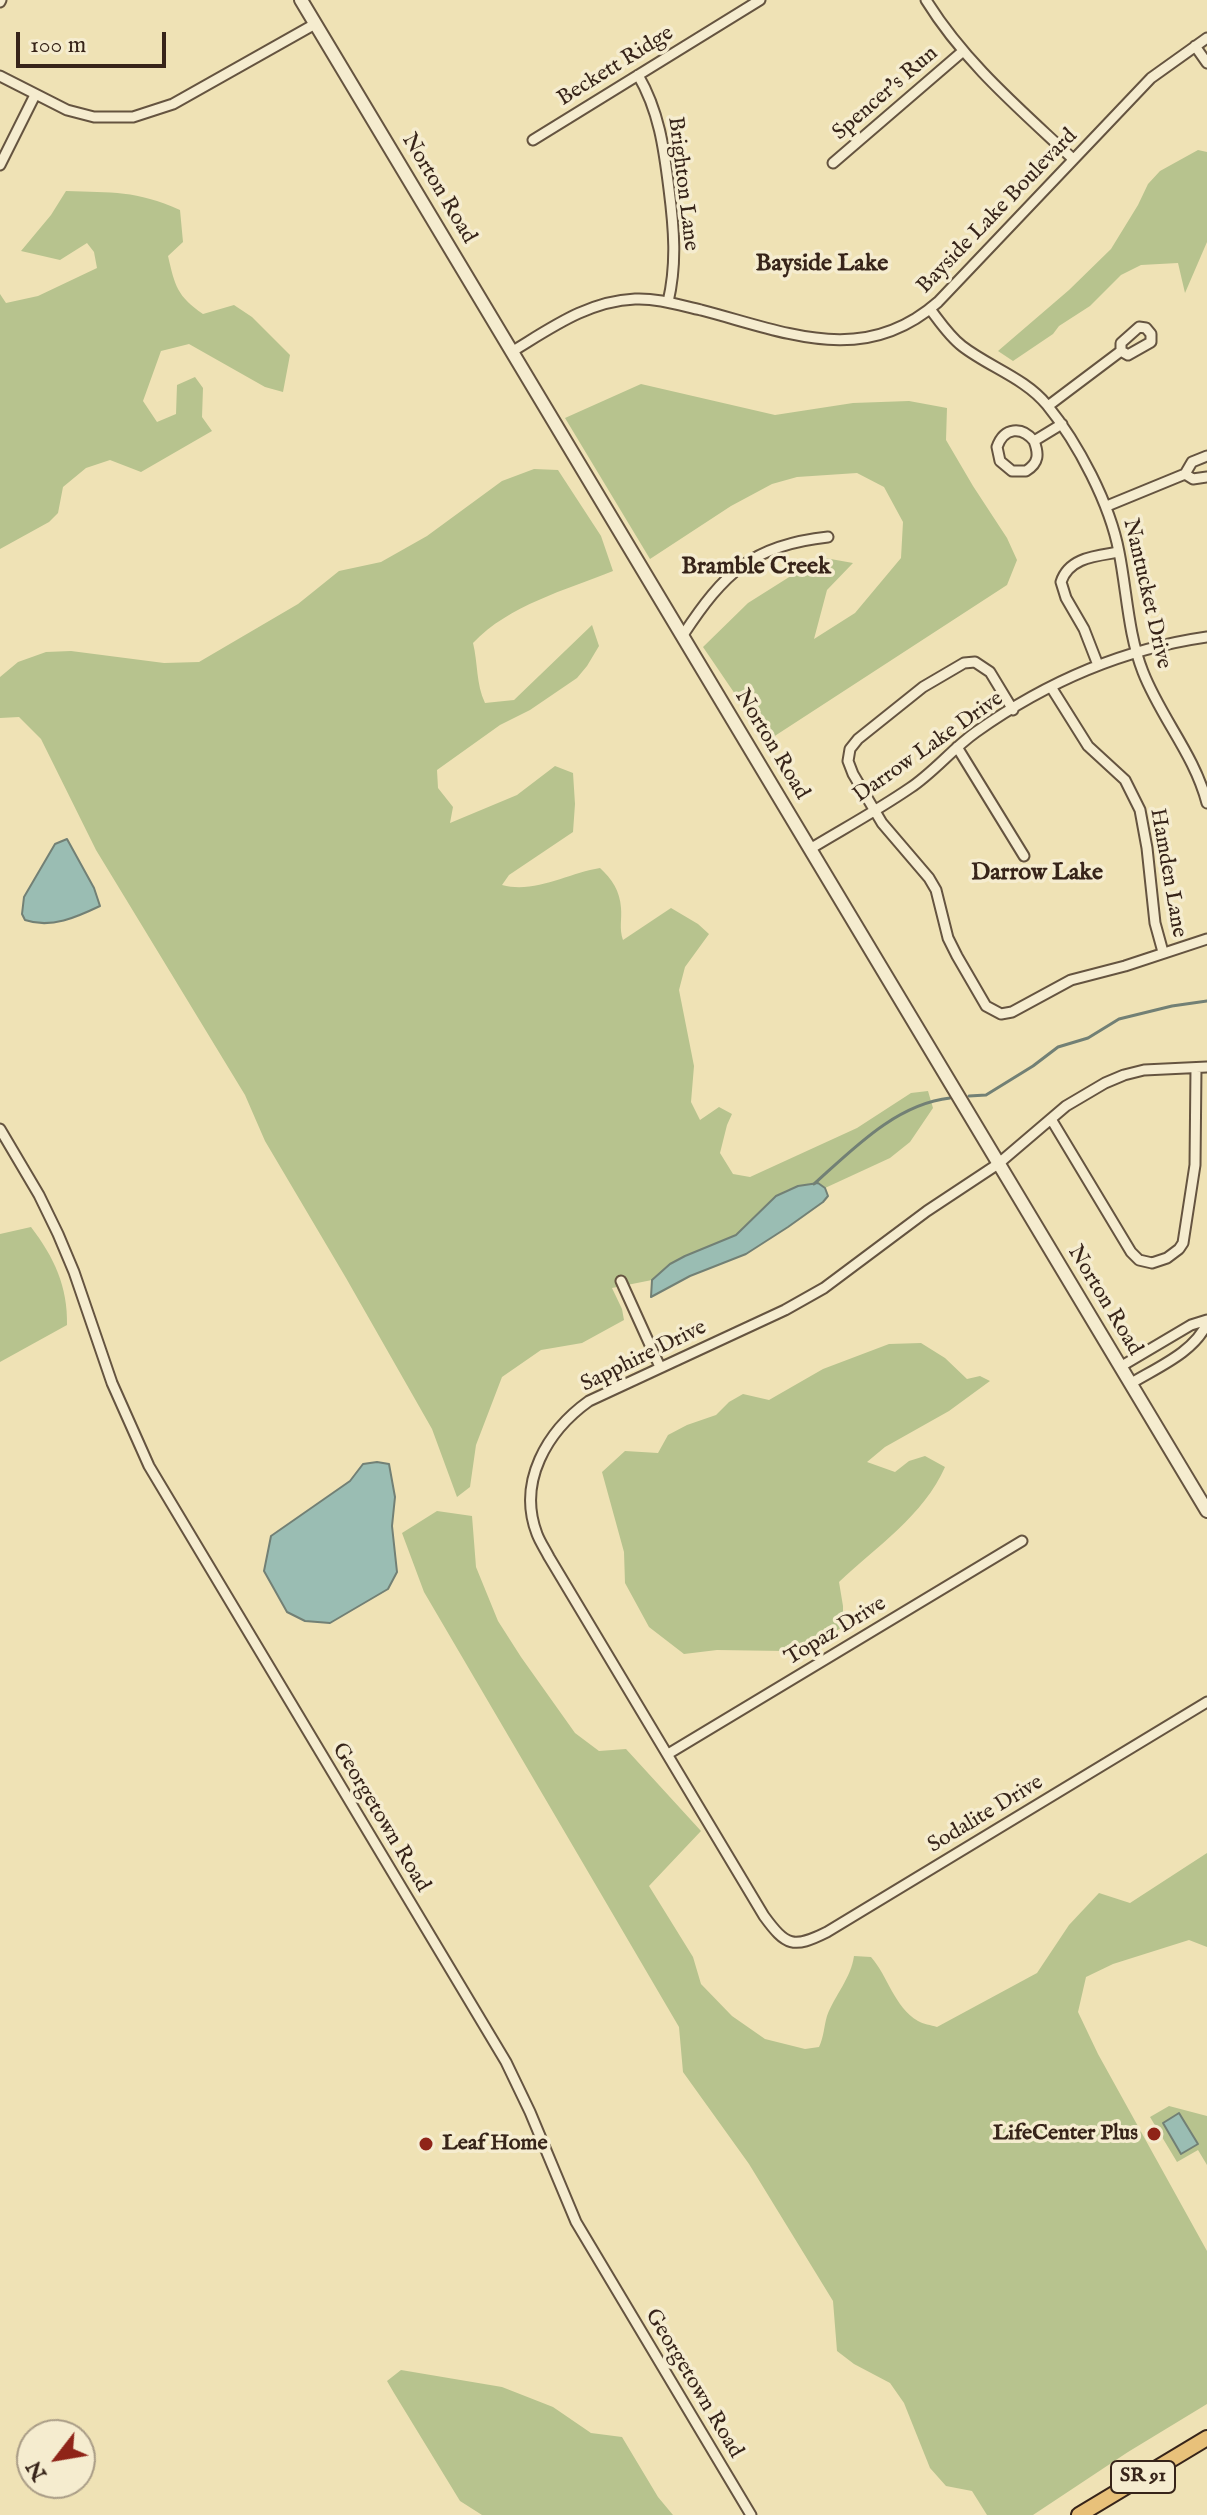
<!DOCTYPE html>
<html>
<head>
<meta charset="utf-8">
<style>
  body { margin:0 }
  #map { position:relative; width:1207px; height:2515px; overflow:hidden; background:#efe2b5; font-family:"IM FELL English",serif }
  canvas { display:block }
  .north { position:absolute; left:16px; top:2419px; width:80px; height:80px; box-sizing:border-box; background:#f5eccf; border:2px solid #a99c86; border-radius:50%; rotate:239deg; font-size:22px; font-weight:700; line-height:32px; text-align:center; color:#372419 }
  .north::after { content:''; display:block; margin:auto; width:28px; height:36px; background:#8f2418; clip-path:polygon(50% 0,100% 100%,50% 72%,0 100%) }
  .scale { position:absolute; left:16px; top:32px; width:150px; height:36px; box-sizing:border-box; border:4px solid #372419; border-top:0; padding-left:10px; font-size:24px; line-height:28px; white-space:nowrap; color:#372419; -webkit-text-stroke:6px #f5eccf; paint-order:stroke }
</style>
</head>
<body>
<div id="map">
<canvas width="1207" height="2515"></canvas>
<div class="north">N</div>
<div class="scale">100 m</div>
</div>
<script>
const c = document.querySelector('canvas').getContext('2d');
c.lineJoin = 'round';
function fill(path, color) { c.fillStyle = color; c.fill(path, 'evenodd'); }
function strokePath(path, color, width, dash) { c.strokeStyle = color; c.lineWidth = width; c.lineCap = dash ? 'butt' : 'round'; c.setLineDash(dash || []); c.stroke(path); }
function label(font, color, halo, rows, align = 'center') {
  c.font = font + ' "IM FELL English",serif'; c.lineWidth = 7; c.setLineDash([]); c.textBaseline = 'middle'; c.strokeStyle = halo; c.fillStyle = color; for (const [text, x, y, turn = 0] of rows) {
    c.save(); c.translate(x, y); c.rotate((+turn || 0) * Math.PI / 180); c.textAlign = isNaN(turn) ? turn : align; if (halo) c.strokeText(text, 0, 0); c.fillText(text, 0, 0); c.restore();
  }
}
const green = new Path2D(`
  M1198,150L1207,152V242L1185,293L1178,263L1141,265L1121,275L1090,306L1059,326L1053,334L1013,361L998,351L1069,290L1111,249L1138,205L1148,184L1160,171Z
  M66,191C112,193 136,190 180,210L183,242L168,256C175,286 177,296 203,314L234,305L252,317L290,355L283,392L265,387L189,344L161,351L143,401L157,422L176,414L177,385L195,377L203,388L202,417L212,431L141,472L110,460L86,468L63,487L58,513L49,522L0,549V294L6,303L38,296L97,268L94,252L87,243L60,260L21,251L51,215Z
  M641,384L775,415L853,403L909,401L947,408L946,440L973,486L1007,538L1017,560L1007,585L767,741L703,647L748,603L794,574L825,558L853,563L827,590L814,639L855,613L901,558L903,522L884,487L857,473L797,477L772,484L731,506L650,559L565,418Z
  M534,469L558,470L601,536L613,571C566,590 509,605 473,643C478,663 476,684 485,703L514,700L592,625L599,646L587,666L577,678L530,710L500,725L437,770L438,788L453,807L450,823L517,795L555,766L573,773L575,804L573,832L509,875L502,885C535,894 568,873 600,868C612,879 620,891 621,908C622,920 619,928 623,940L671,908L698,924L709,934L685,967L679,990L694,1066L691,1102L700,1120L719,1107L732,1114L727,1125L720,1153L733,1174L750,1177L857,1128L911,1093L928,1091L933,1108L910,1142L890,1158L825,1188L818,1183L808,1184L787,1190L776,1196L736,1235L685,1256L670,1264L652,1280L612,1288L622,1309L624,1320L582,1343L541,1350L502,1377L476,1445L470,1487L457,1497L432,1429L346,1278L265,1141L245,1095L96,850L41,739L19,717L0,718V677L18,662L46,652L71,651L164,663L199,662L298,604L339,571L381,562L427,536L502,481Z
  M31,1227C54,1257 68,1287 67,1325L0,1362V1234Z
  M921,1343L945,1358L967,1379L980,1376L990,1381L949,1411L885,1447L867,1462L895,1472L909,1461L925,1456L945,1467C924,1515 876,1547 839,1582L843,1606V1627L825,1637L784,1651L717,1650L684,1654L649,1627L625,1583L624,1552L602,1472L625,1451L658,1453L668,1435L687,1425L716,1415L729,1402L743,1394L769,1400L823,1369L889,1344Z
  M437,1511L472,1516L476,1567L498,1621L521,1657L575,1733L599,1751L626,1749L701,1831L649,1886L693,1957L701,1984L732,2016L765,2039L805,2049L819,2047C824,2036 824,2026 827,2016C835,1995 851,1978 854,1956L871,1957C888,1976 894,2007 918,2021C923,2024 931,2025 937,2027L1037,1973L1069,1925L1099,1893L1130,1903L1207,1853V1947L1189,1940L1113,1964L1086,1977L1078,2012L1098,2054L1207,2251V2404L1128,2452L1033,2515H987L972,2491L946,2486L930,2468L904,2403L890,2383L854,2364L837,2351L833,2301L749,2164L683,2072L679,2027L424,1592L402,1533Z
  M1169,2106L1207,2116V2165L1198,2150L1177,2162L1150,2117Z
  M401,2370L502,2387L553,2407L591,2433L622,2437L658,2497L673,2515H482L460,2501L394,2393L387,2381Z`);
const water = new Path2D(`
  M67,839L94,888L100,906C77,917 51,929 25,920L22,914L24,897L55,844Z
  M818,1183L825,1188L828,1196L823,1202L788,1227L746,1254L690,1276L651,1297L652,1280L670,1264L685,1256L736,1235L776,1196L798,1186Z
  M377,1462L389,1464L395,1497L392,1526L397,1572L388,1589L330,1623L305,1621L287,1612L264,1571L271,1536L350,1481L363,1464Z
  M1179,2113L1198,2144L1181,2154L1163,2123Z`);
const stream = new Path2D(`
  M969,1096L986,1095L1033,1066L1058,1047L1088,1038L1119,1019L1172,1006L1207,1001
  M814,1184C853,1149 896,1104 950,1098`);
const minor = new Path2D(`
  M926,0C965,63 1020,109 1073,159
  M0,2L1,0
  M1195,46L1207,63
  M638,75C659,111 664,148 669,189C674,228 677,264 668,302
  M0,76L67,110L94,117H133L173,104L315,24
  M533,140L760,0
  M833,163L962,52
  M0,165L35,95
  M930,309C940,322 949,336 962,346C989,367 1025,378 1047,405C1078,443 1110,504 1119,552C1127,592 1128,634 1143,672C1161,718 1194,754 1207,803
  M513,351C551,328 588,301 635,299C657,298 679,305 701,310C786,332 863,368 938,302L1151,78L1207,38
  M1048,406L1121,351V343L1139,327L1146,328L1151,334V342L1128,355L1121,351
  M1034,441C1039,454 1039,463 1026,471H1012L1000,461L997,447C1004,427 1022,426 1034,441L1062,424
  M1185,474L1193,479L1207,477
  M1107,506L1185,474L1192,462L1207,456
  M683,635C724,573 752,545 828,537
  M1098,665L1084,629L1066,598L1061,582C1069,557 1097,556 1119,552
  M1051,687L1088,746L1125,780L1140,810L1147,848L1155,923L1163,952
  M1013,710L990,672L975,662L964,663L923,687L858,739L850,749L848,761L853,774L882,823L929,878L936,890L948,938L957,956L986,1006L1001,1014L1012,1012L1071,980L1125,966L1207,939
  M957,747L1024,856
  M810,849C843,829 878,810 910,788C934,772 952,749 976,732C1045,683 1123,649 1207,637
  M1207,1067L1144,1070L1124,1075L1105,1083L1066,1106L998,1164L927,1211L824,1288L785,1310L589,1401C547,1431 517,1482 537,1534C540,1542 545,1549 549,1557L764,1916C786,1946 793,1949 827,1932L1207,1702
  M1051,1119L1131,1252L1139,1260L1152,1263L1167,1258L1179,1249L1183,1243L1195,1165L1196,1068
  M0,1129L39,1195L58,1234L74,1272L112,1383L149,1466L506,2062L530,2112L576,2222L751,2515
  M621,1281L660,1367
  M1120,1367L1191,1325L1207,1320
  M1130,1384C1156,1368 1195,1352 1207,1323
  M668,1754L1022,1541`);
const tertiary = new Path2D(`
  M301,0L1207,1511`);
const primary = new Path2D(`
  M1079,2515L1207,2438`);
const markers = [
  [1154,2134,8,"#8f2418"],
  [426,2144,8,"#8f2418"]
];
const shields = [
  [1143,2477,64]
];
const shieldNames = [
  ["SR 91",1143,2477]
];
const streetNames = [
  ["Beckett Ridge",616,67,-32],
  ["Spencer's Run",886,94,-41],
  ["Brighton Lane",682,184,83],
  ["Norton Road",438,189,59],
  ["Bayside Lake Boulevard",998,212,-46],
  ["Nantucket Drive",1146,594,77],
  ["Norton Road",771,745,59],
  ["Darrow Lake Drive",929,748,-35],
  ["Hamden Lane",1167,873,80],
  ["Norton Road",1104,1301,59],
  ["Sapphire Drive",644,1357,-26],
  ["Topaz Drive",836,1632,-31],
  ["Sodalite Drive",986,1815,-31],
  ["Georgetown Road",380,1818,59],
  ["Georgetown Road",693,2384,59]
];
const poiNames = [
  ["LifeCenter Plus",1138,2134],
  ["Leaf Home",442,2144,"left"]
];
const neighbourhoodNames = [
  ["Bayside Lake",822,265],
  ["Bramble Creek",756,568],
  ["Darrow Lake",1037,874]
];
fill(green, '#b7c38e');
fill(water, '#9abdb3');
strokePath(water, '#728075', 2);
strokePath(stream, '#728075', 3);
strokePath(minor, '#655440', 13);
strokePath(tertiary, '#655440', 16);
strokePath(primary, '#372419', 18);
strokePath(minor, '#f5eccf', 9);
strokePath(tertiary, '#f5eccf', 12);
strokePath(primary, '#e8c17a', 14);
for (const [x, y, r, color] of markers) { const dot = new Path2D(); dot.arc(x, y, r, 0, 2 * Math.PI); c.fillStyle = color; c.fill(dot); strokePath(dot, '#f5eccf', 3); }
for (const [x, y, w] of shields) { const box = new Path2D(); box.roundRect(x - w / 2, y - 16, w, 32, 6); c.fillStyle = '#f5eccf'; c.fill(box); strokePath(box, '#372419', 2); }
label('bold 20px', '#372419', null, shieldNames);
label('22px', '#372419', '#f5eccf', streetNames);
label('bold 22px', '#372419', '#f5eccf', poiNames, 'right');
label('bold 24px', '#372419', '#f5eccf', neighbourhoodNames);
</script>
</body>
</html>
